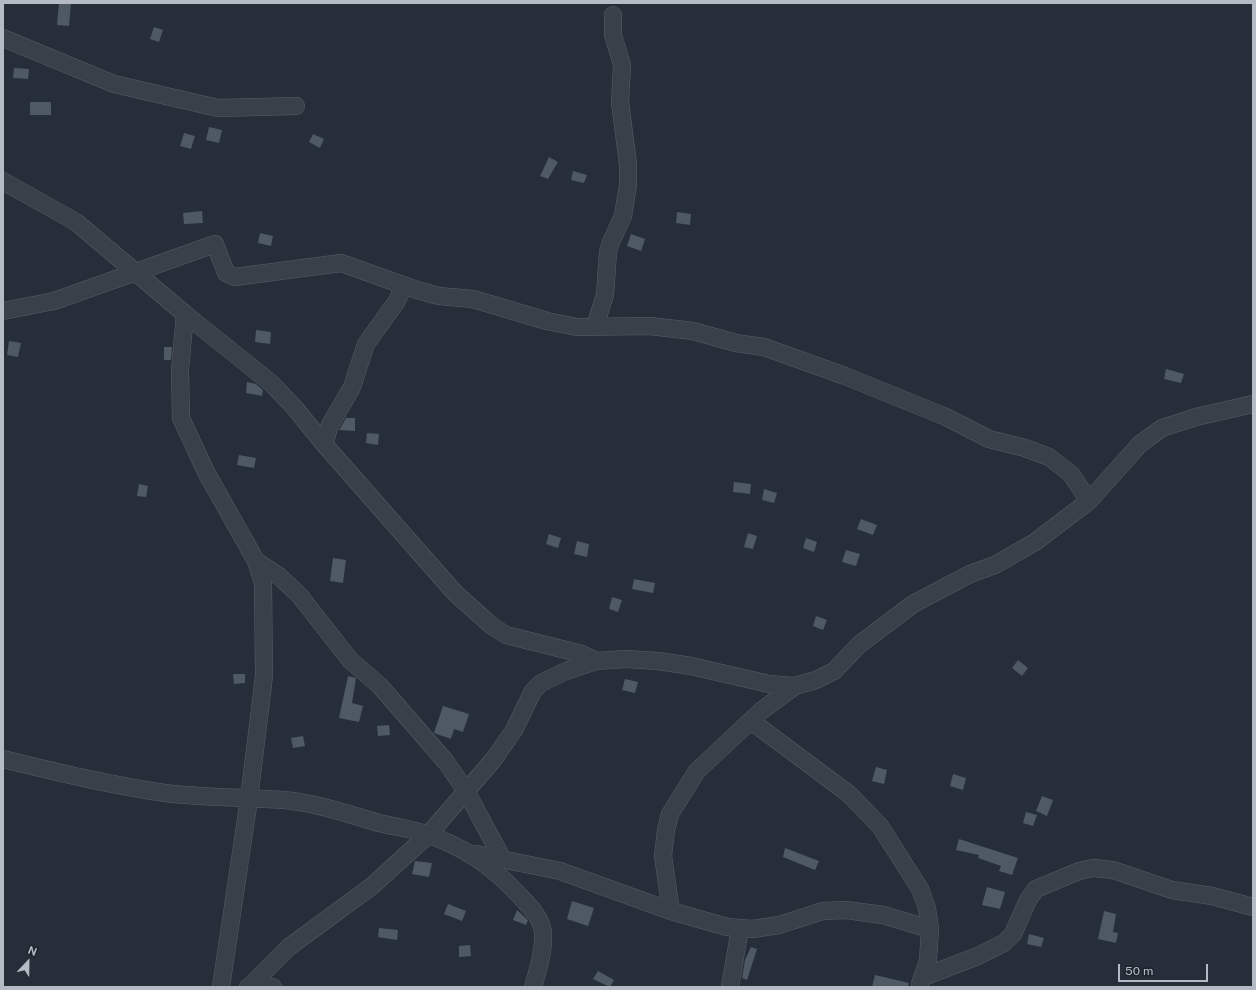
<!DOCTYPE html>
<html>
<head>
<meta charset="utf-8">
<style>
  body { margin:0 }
  #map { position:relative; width:1256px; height:990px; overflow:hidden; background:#262e39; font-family:"Public Sans",sans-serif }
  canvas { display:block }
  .frame { position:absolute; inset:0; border:4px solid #b4bbc5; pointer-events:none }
  .north { position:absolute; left:8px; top:942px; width:40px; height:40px; -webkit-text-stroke:3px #1e252e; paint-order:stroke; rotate:22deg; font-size:11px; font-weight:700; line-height:16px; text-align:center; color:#b4bbc5 }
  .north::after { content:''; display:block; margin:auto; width:14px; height:18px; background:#b4bbc5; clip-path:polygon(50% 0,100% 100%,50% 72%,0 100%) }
  .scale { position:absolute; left:1118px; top:964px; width:90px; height:18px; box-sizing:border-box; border:2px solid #b4bbc5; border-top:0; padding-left:5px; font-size:12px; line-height:14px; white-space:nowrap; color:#b4bbc5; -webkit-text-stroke:3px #1e252e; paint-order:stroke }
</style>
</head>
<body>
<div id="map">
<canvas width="1256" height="990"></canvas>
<div class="frame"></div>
<div class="north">N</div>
<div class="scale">50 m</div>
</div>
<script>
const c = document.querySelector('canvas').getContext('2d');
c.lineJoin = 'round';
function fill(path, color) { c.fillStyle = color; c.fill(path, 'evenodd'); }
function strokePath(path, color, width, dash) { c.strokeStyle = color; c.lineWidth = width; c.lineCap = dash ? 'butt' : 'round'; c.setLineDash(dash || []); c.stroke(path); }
const building = new Path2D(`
  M59,3H71L69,26L57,25Z
  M154,27L163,30L159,42L150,39Z
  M14,68L29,69L28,79L13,78Z
  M30,102H51V115H30Z
  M209,127L222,130L219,143L206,140Z
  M184,133L195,136L191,149L180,146Z
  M313,134L324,139L320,148L309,142Z
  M549,157L558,162L548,179L540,176Z
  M573,171L587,175L584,183L571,180Z
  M202,211L203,223L184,224L183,213Z
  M677,212L691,214L690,225L676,223Z
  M260,233L273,236L271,246L258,243Z
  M631,234L645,239L641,251L627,246Z
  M256,330L271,332L270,344L255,342Z
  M9,341L21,343L18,357L7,355Z
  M164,347H172L171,360H164Z
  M1166,369L1184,374L1181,383L1164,379Z
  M247,382L256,384L263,390L262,396L246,393Z
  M346,418H355V431L339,430Z
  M367,433L379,434L378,445L366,443Z
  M239,455L256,458L254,468L237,465Z
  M734,482L751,484L750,494L733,492Z
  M139,484L148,486L146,497L137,496Z
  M764,489L777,493L774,503L762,500Z
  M861,519L877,525L873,535L857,529Z
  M748,533L757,536L753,549L744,547Z
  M549,534L561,538L558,548L546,544Z
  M806,538L817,542L814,552L803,548Z
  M577,541L589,544L587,557L574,554Z
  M846,550L860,554L856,566L842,562Z
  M333,558L346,560L343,583L330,581Z
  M634,579L655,583L653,593L632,589Z
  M612,597L622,600L618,612L609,609Z
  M816,616L827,620L823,630L813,626Z
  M1018,660L1028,668L1022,676L1012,668Z
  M233,674H245V683L234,684Z
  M348,676L356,678L352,703L363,706L359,722L339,718Z
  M625,679L638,682L635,693L622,690Z
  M443,706L469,714L463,732L454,729L451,739L434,733Z
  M389,725L390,735L378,736L377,726Z
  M303,736L305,746L293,748L291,738Z
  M876,767L887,770L884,784L872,781Z
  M953,774L966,778L963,790L950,786Z
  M1042,796L1053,800L1047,816L1036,811Z
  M1026,812L1037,815L1033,826L1023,823Z
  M959,839L1018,858L1012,875L999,871L1001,866L978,858L979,855L956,850Z
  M785,848L819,861L815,870L783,857Z
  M415,861L432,863L429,877L412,874Z
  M987,887L1005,892L1000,909L982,905Z
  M572,901L594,908L588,926L567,919Z
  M448,904L466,911L462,921L444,914Z
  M517,910L528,920L526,925L513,920Z
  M1104,911L1116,914L1113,932L1118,933L1116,943L1098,939Z
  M379,928L398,930L397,940L378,937Z
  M1029,934L1044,938L1041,947L1027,944Z
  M470,945L471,956L459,957V946Z
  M751,947L757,949L747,980L742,978L745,960Z
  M598,971L614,980L610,987L593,979Z
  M875,975L909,983L908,987H872Z`);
const minor = new Path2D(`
  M3,38L114,84L218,108L296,106
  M3,181L76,222L185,314L271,383L294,407L324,444L455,593L492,626L506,635L582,654L596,661
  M3,311L54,301L215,244L226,273L235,277L341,263L417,290L439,296L473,299L547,321L577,327L650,326L693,331L736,343L764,347L845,376L946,417L989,439L1025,448L1049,457L1071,474L1089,501
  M185,314L180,370L181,418L206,472L256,561L263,583L264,676L249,799L221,987
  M595,326L605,295L608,252L611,242L623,216L628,185V164L620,102L622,65L613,35V15
  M324,444L330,425L352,387L366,344L397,301L404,285
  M256,561L279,576L300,596L350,660L380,686L446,762L466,791L503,860
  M751,721L849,794L880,826L920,889L927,908L930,929L928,961L920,984
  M3,759C56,772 110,785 165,793C205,798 244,797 284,800C317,803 347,814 379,823C395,827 413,829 429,835C464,847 492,866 517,893C527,904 542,917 543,933C544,951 538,970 533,987
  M476,854L560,871L671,911L727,927L753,929L779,925L823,911L846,910L883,915L930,929
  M671,911L663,856L666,830L670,814L697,771L761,711L795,686
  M923,977L978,956L1004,943L1013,934L1028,900L1036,889L1079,871L1093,868L1113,870L1172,890L1212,896L1253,907
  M248,987H273
  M249,987L289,947L372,886L428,835L494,759L514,730L533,691L541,683L566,671L596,661L627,659L658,661L691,666L769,684L795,686L816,680L834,671L860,644L913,604L970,574L995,565L1035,542L1089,501L1140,444L1162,428L1196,417L1253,404
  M730,987L740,928`);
fill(building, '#4e5964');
strokePath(minor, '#575e67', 18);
strokePath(minor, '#394049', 17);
</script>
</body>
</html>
